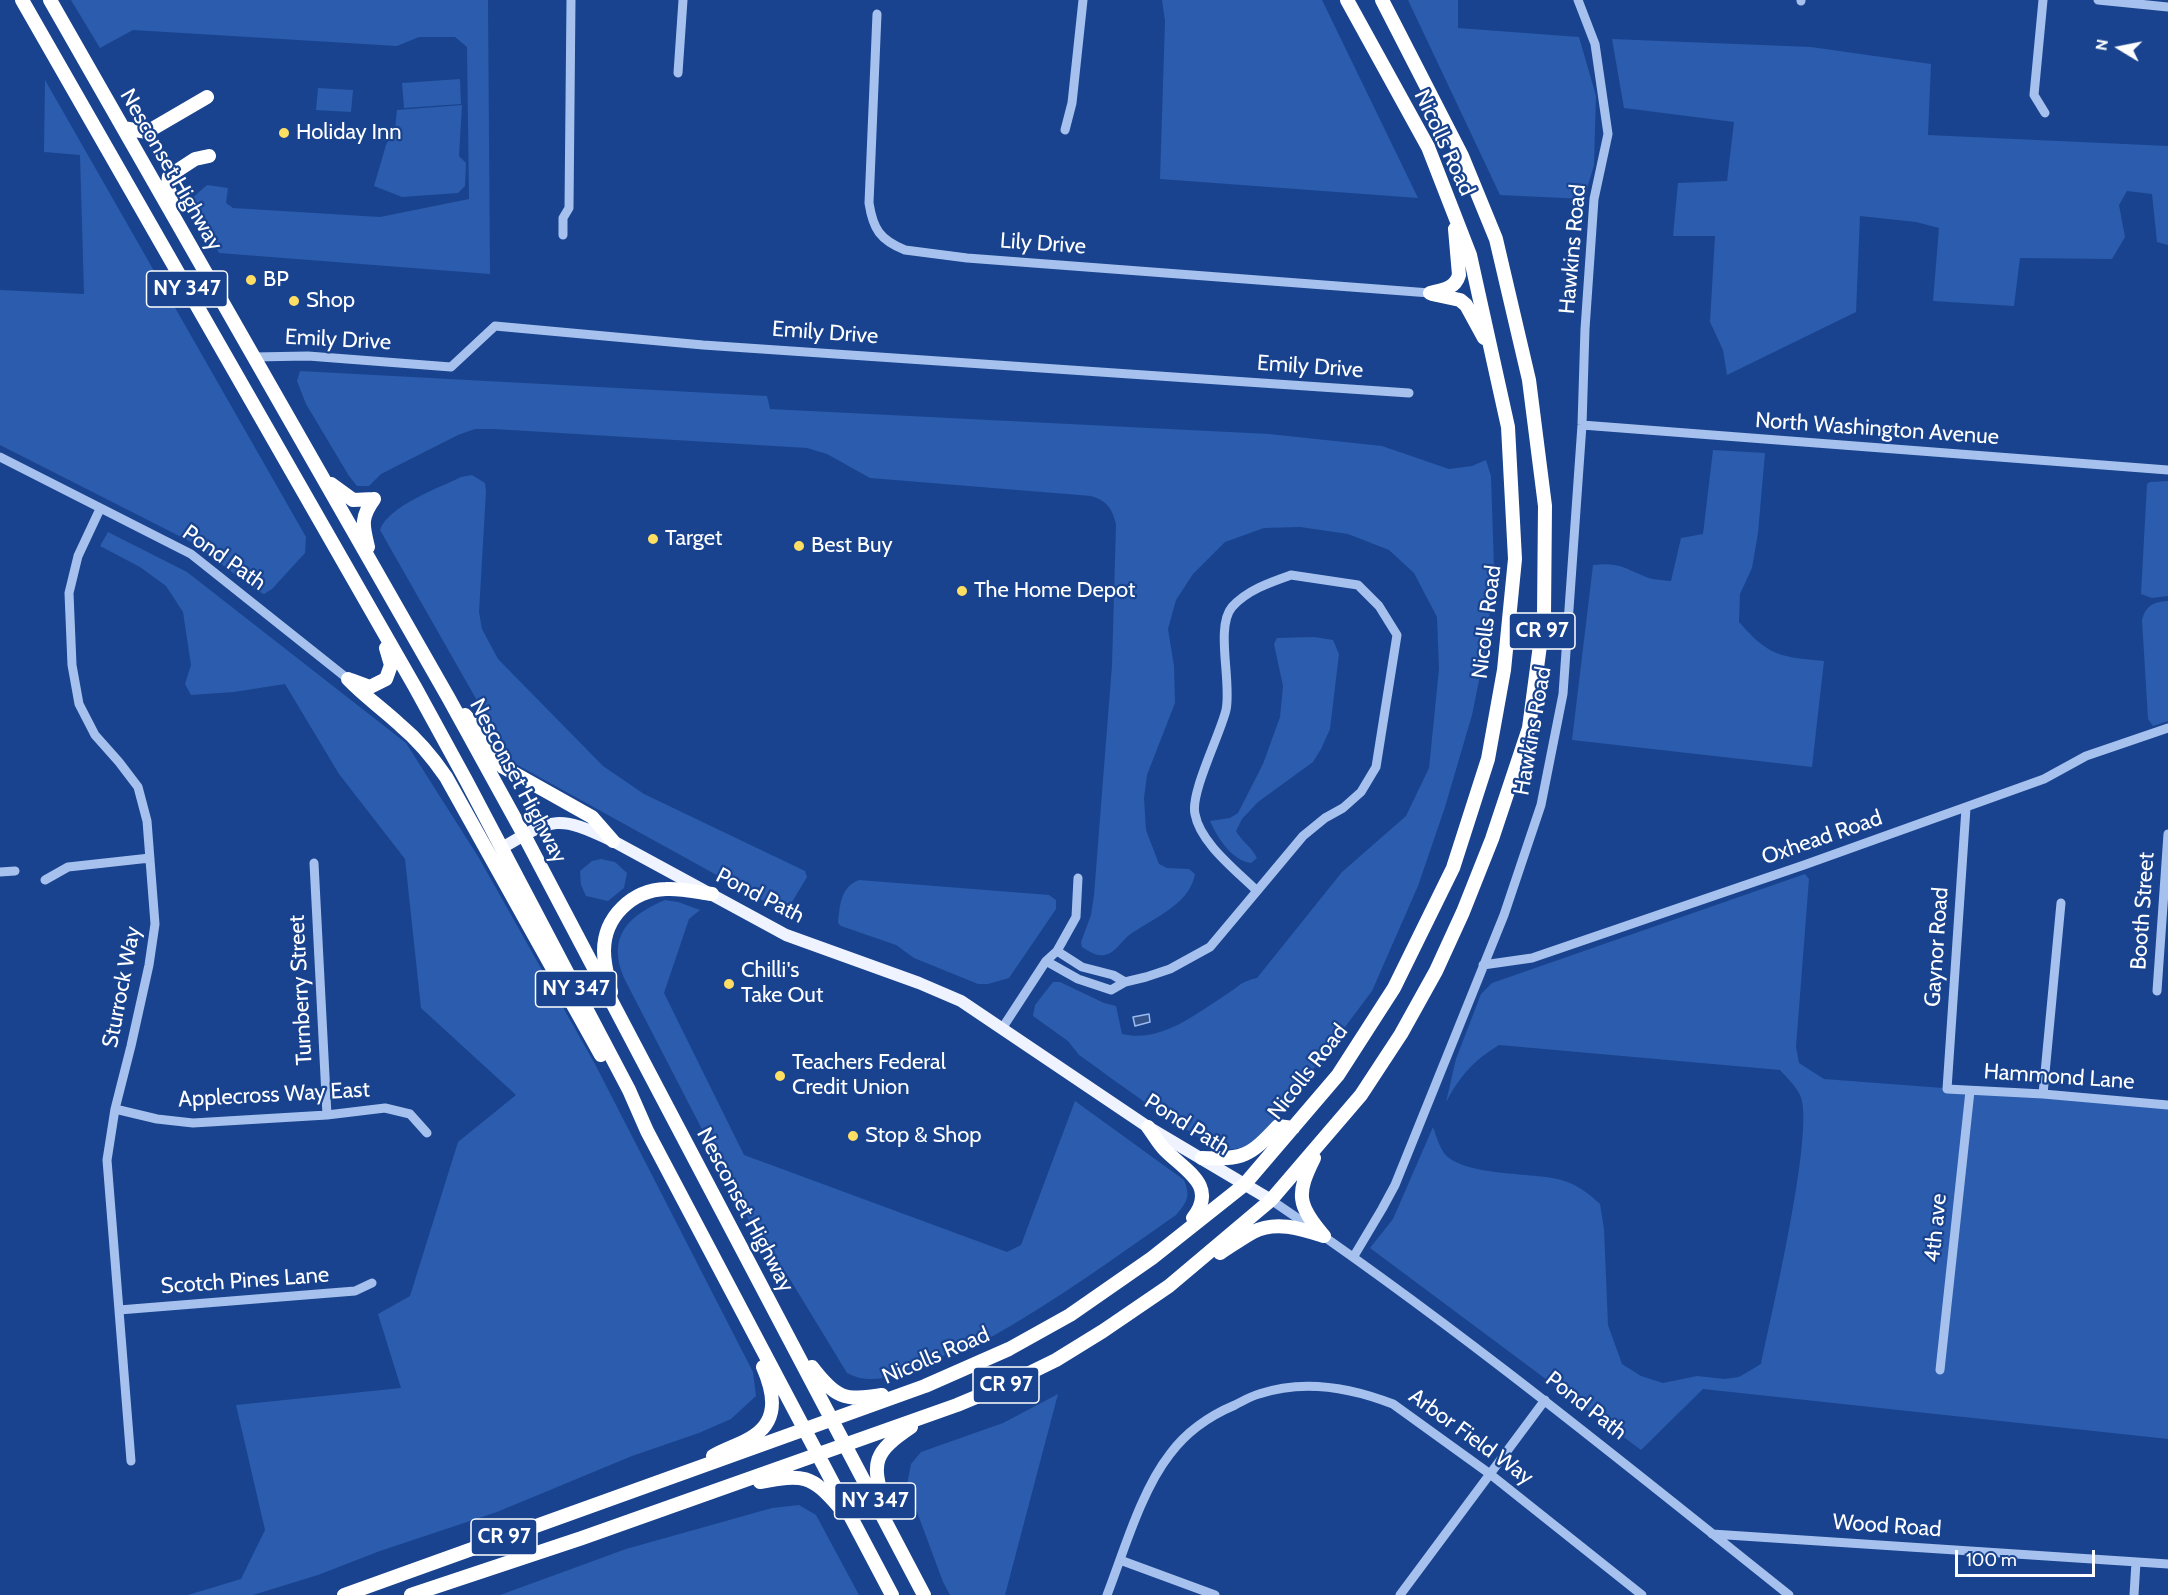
<!DOCTYPE html>
<html>
<head>
<meta charset="utf-8">
<style>
  body { margin:0 }
  #map { position:relative; width:2168px; height:1595px; overflow:hidden; background:#19438e; font-family:Cabin,sans-serif }
  canvas { display:block }
  .north { position:absolute; left:2090px; top:18px; width:60px; height:60px; -webkit-text-stroke:4px #19438e; paint-order:stroke; rotate:280deg; font-size:16px; font-weight:700; line-height:24px; text-align:center; color:#fff }
  .north::after { content:''; display:block; margin:auto; width:21px; height:27px; background:#fff; clip-path:polygon(50% 0,100% 100%,50% 72%,0 100%) }
  .scale { position:absolute; left:1955px; top:1550px; width:140px; height:27px; box-sizing:border-box; border:3px solid #fff; border-top:0; padding-left:8px; font-size:18px; line-height:21px; white-space:nowrap; color:#fff; -webkit-text-stroke:4px #19438e; paint-order:stroke }
</style>
</head>
<body>
<div id="map">
<canvas width="2168" height="1595"></canvas>
<div class="north">N</div>
<div class="scale">100 m</div>
</div>
<script>
const c = document.querySelector('canvas').getContext('2d');
c.lineJoin = 'round';
function fill(path, color) { c.fillStyle = color; c.fill(path, 'evenodd'); }
function strokePath(path, color, width, dash) { c.strokeStyle = color; c.lineWidth = width; c.lineCap = dash ? 'butt' : 'round'; c.setLineDash(dash || []); c.stroke(path); }
function label(font, color, halo, rows, align = 'center') {
  c.font = font + ' Cabin,sans-serif'; c.lineWidth = 4.5; c.setLineDash([]); c.textBaseline = 'middle'; c.strokeStyle = halo; c.fillStyle = color; for (const [text, x, y, turn = 0] of rows) {
    c.save(); c.translate(x, y); c.rotate((+turn || 0) * Math.PI / 180); c.textAlign = isNaN(turn) ? turn : align; if (halo) c.strokeText(text, 0, 0); c.fillText(text, 0, 0); c.restore();
  }
}
const green = new Path2D(`
  M71,0H488L490,274L219,253L190,200L207,185L228,188L226,203L233,208L380,217L469,199L467,47L455,37H419L397,46L133,30L100,48Z
  M1162,0H1322L1418,198L1160,179L1165,21Z
  M1408,0H1458V28L1579,37L1596,96L1594,165L1584,199L1500,195Z
  M1612,39L1811,47L1931,64L1928,135L2168,146V245L2157,242L2152,194L2127,191L2119,205L2125,237L2112,259L2020,258L2014,306L1933,301L1939,228L1916,222L1860,216L1856,312L1727,375L1723,350L1710,322L1715,236H1673L1678,183L1727,181L1734,122L1624,108Z
  M460,79L461,104L404,108L402,83Z
  M45,80L306,537L305,553L272,589L264,594L254,589L195,544L0,445V290L84,294L80,155L44,152Z
  M318,88L353,90L351,112L316,110Z
  M462,105L459,156L466,163L465,186L458,193L402,197L374,186L386,145L395,129L397,110Z
  M300,371L767,396L770,409L1269,434L1382,446L1449,469L1472,466L1486,460L1491,476L1494,568L1487,641L1472,715L1445,807L1418,886L1372,991L1264,1135C1253,1142 1245,1149 1231,1149C1203,1149 1107,1074 1079,1055L1068,1041L1033,1016L1035,1005L1053,982H1060L1104,1003L1116,1006L1122,1034C1161,1043 1194,1015 1224,996C1239,987 1239,982 1257,978L1342,872L1406,816L1429,768L1439,669L1437,617L1414,573L1389,550L1348,534L1300,527L1264,528L1225,542L1193,574L1176,600L1168,629L1174,666L1175,703L1147,775L1144,798L1146,830L1159,864L1167,868L1189,869L1195,874C1190,905 1151,919 1128,936C1122,941 1115,952 1108,954C1098,958 1090,952 1082,947L1081,942L1091,915L1094,895L1112,665L1116,524C1112,508 1107,501 1091,496L870,478L827,454L807,448L494,429H475L458,435L381,474L369,486H357L349,476L306,404L297,381Z
  M1713,450L1765,453L1758,533L1752,568L1740,594L1739,622C1769,656 1779,657 1824,661L1812,767L1572,740L1593,565C1619,562 1624,568 1646,577C1653,580 1663,580 1671,581L1681,538L1703,534Z
  M472,475L485,483L486,491L479,612L482,629L498,659L603,766L644,794L805,871L807,877L792,902L780,910L512,762L380,530C388,506 439,488 461,477Z
  M2168,481V596L2152,598L2141,594L2147,484L2150,482Z
  M108,532L187,572L406,743L479,858L596,1066L753,1372L756,1396L731,1419L699,1433L632,1456L497,1512L380,1551L318,1575L253,1595H188L241,1579L265,1530L236,1405L401,1388L378,1314L410,1296L458,1142L516,1095L421,1008L405,859L339,774L285,684L234,692L191,695L185,684L191,665L183,612L166,586L140,567L100,546Z
  M2168,601V721L2153,726L2148,719L2142,620C2146,605 2154,602 2168,601Z
  M1314,637L1333,640L1339,654L1330,729L1321,749L1313,762L1258,802L1242,819L1236,831C1242,842 1252,847 1257,858L1251,863C1232,861 1217,837 1210,821L1230,818L1238,813L1263,764L1280,717L1283,686L1274,644L1277,638Z
  M601,859L615,862L627,873L624,888L608,901L586,896L581,885L580,871L592,861Z
  M1805,874L1809,879L1796,1047L1799,1063L1824,1079L2168,1105V1439L1703,1389L1641,1450L1370,1248L1393,1219L1433,1127C1436,1135 1439,1146 1444,1153C1463,1177 1534,1172 1561,1180C1577,1184 1589,1194 1600,1204L1604,1229L1608,1325L1622,1364L1641,1376L1663,1383L1697,1376L1725,1379L1739,1377L1761,1364C1770,1320 1816,1127 1800,1095C1796,1086 1786,1077 1780,1070L1499,1045C1473,1061 1461,1075 1446,1102L1456,1059L1481,994L1492,983Z
  M859,880L1049,895L1056,900V909L1009,978L988,984H978L914,958L896,945L841,926L838,923C840,906 840,887 859,880Z
  M665,900L678,902L700,910L689,919L664,993L744,1155L1007,1252L1021,1245L1075,1101L1184,1180C1191,1197 1187,1202 1176,1215C1116,1257 1057,1300 993,1336C973,1346 950,1353 929,1361C901,1372 875,1388 847,1373L788,1276L757,1236L624,978C607,937 627,916 665,900Z
  M1058,1394L1005,1595H950L943,1582L907,1485L911,1464L921,1452L1003,1423Z
  M799,1505L816,1515L859,1595H500L626,1549L772,1508Z`);
const water = new Path2D(`
  M1149,1014L1150,1022L1135,1026L1133,1017Z`);
const minor = new Path2D(`
  M2043,0L2034,95L2045,113
  M2098,0L2168,7
  M1801,1V0
  M877,14L869,203C873,229 880,240 905,250L967,258L1430,293
  M678,73L683,0
  M1065,130L1072,103L1083,0
  M563,235V218L569,208L571,0
  M254,357L308,356L451,367L495,326L703,345L1409,393
  M1582,425L2168,470
  M0,457L191,554L348,679
  M100,509L78,556L69,593L72,665L79,704L95,735L119,762L138,787L147,821L155,924L149,965L131,1046L115,1109L107,1160L131,1461
  M1291,575L1358,585L1379,606L1397,635L1376,767L1361,792L1343,808L1325,818L1303,836L1257,891C1237,871 1200,843 1195,814C1190,793 1220,735 1226,710C1232,683 1215,627 1232,607C1247,590 1271,582 1291,575Z
  M1966,808L1947,1089L2043,1094L2168,1105
  M314,863L327,1115
  M0,872L15,871
  M45,880L68,867L150,858
  M1046,961L1078,979L1111,990L1125,982L1113,975L1082,967L1057,951
  M1483,965L1532,958L1804,865L2044,779L2086,756L2168,728
  M1125,982L1146,977L1170,969L1210,947L1257,891
  M2157,991L2168,834
  M1003,1027L1046,961L1057,951L1076,917L1078,878
  M2043,1094L2061,903
  M115,1109L157,1119L193,1123L327,1115L385,1108L410,1114L427,1133
  M1271,1200C1451,1322 1620,1460 1789,1595
  M1354,1256L1382,1209L1395,1185L1504,915L1541,805L1563,694L1582,425L1585,329L1594,199L1608,134L1595,44L1578,0
  M119,1310L355,1291L372,1283
  M1940,1370L1970,1091
  M1712,1534L2168,1564
  M1120,1560L1215,1595
  M1107,1595C1124,1551 1141,1491 1170,1454C1187,1431 1209,1416 1235,1405C1243,1401 1251,1396 1259,1394C1303,1379 1352,1388 1393,1404L1490,1474L1642,1595
  M1400,1595L1545,1400
  M2134,1595L2136,1562`);
const major = new Path2D(`
  M502,848C554,817 558,815 613,841L786,935L919,983L961,1001L1148,1127L1271,1200`);
const highway = new Path2D(`
  M22,0L415,687L467,782L629,1090L647,1131L892,1595
  M50,0L448,697L524,835L924,1595
  M123,128L147,132L207,97
  M173,203L168,186L169,176L195,159L209,156
  M1430,293C1442,290 1455,289 1459,275L1455,229
  M1432,294L1460,300L1466,305L1484,338
  M331,484L353,500L374,499
  M368,547C363,526 360,518 374,499
  M348,679C364,696 383,709 400,725C418,740 433,758 446,777L601,1055
  M351,680L370,687L386,679L391,665L386,648
  M465,715L477,729L495,759L503,767L592,817L613,841
  M611,992C608,978 604,965 604,951C604,917 632,890 666,889C681,888 697,892 712,894
  M1148,1127C1154,1135 1159,1144 1165,1150C1186,1171 1218,1186 1193,1218
  M1202,1158C1243,1160 1250,1156 1278,1126L1293,1128
  M1314,1158C1296,1194 1297,1205 1324,1236
  M1220,1253C1231,1246 1242,1238 1253,1232C1276,1220 1302,1229 1324,1236
  M812,1367C835,1397 844,1402 882,1395
  M713,1456C726,1448 743,1444 755,1435C780,1418 773,1390 763,1367
  M760,1482C803,1474 811,1474 840,1508
  M885,1505C870,1462 874,1452 911,1427
  M344,1595L925,1386L1009,1349L1070,1315L1152,1258L1244,1185L1338,1075L1394,988L1453,868L1488,759L1504,670L1515,559L1508,427L1470,255L1428,147L1347,0
  M411,1595L582,1538L957,1405L1005,1385L1056,1360L1103,1331L1169,1286L1271,1200L1361,1095L1401,1034L1436,971L1463,912L1492,839L1529,728L1544,615L1545,506L1529,380L1496,239L1462,156L1382,0`);
const markers = [
  [284,133,6,"#ffde64"],
  [251,280,6,"#ffde64"],
  [294,301,6,"#ffde64"],
  [653,539,6,"#ffde64"],
  [799,546,6,"#ffde64"],
  [962,591,6,"#ffde64"],
  [729,984,6,"#ffde64"],
  [780,1076,6,"#ffde64"],
  [853,1136,6,"#ffde64"]
];
const shields = [
  [187,289,81],
  [1542,631,66],
  [576,989,81],
  [1006,1385,66],
  [875,1501,81],
  [504,1537,66]
];
const shieldNames = [
  ["NY 347",187,289],
  ["CR 97",1542,631],
  ["NY 347",576,989],
  ["CR 97",1006,1385],
  ["NY 347",875,1501],
  ["CR 97",504,1537]
];
const poiNames = [
  ["Holiday Inn",296,133],
  ["BP",263,280],
  ["Shop",306,301],
  ["Target",665,539],
  ["Best Buy",811,546],
  ["The Home Depot",974,591],
  ["Chilli's",741,971],
  ["Take Out",741,996],
  ["Teachers Federal",792,1063],
  ["Credit Union",792,1088],
  ["Stop & Shop",865,1136]
];
const streetNames = [
  ["Nicolls Road",1444,143,65],
  ["Nesconset Highway",171,170,60],
  ["Lily Drive",1043,244,4],
  ["Hawkins Road",1573,249,-85],
  ["Emily Drive",825,333,4],
  ["Emily Drive",338,340,3],
  ["Emily Drive",1310,367,4],
  ["North Washington Avenue",1877,429,4],
  ["Pond Path",224,558,35],
  ["Nicolls Road",1487,622,-83],
  ["Hawkins Road",1533,731,-80],
  ["Nesconset Highway",518,781,62],
  ["Oxhead Road",1822,838,-19],
  ["Pond Path",760,896,27],
  ["Booth Street",2143,911,-86],
  ["Gaynor Road",1937,947,-86],
  ["Sturrock Way",122,987,-79],
  ["Turnberry Street",301,990,-93],
  ["Nicolls Road",1308,1072,-52],
  ["Hammond Lane",2059,1077,4],
  ["Applecross Way East",274,1095,-3],
  ["Pond Path",1187,1125,32],
  ["Nesconset Highway",745,1210,62],
  ["4th ave",1936,1228,-84],
  ["Scotch Pines Lane",245,1281,-4],
  ["Nicolls Road",936,1356,-23],
  ["Pond Path",1586,1406,38],
  ["Arbor Field Way",1471,1437,36],
  ["Wood Road",1887,1526,4]
];
fill(green, '#2c5cad');
fill(water, '#34538a');
strokePath(water, '#99bbf1', 1.5);
strokePath(minor, '#a6c1ee', 9);
strokePath(major, '#eef3ff', 12);
strokePath(highway, '#fff', 14);
for (const [x, y, r, color] of markers) { const dot = new Path2D(); dot.arc(x, y, r, 0, 2 * Math.PI); c.fillStyle = color; c.fill(dot); strokePath(dot, '#19438e', 2); }
for (const [x, y, w] of shields) { const box = new Path2D(); box.roundRect(x - w / 2, y - 18, w, 36, 4.5); c.fillStyle = '#19438e'; c.fill(box); strokePath(box, '#fff', 1.5); }
label('bold 21px', '#fff', null, shieldNames);
label('22px', '#fff', '#19438e', poiNames, 'left');
label('22px', '#fff', '#19438e', streetNames);
</script>
</body>
</html>
